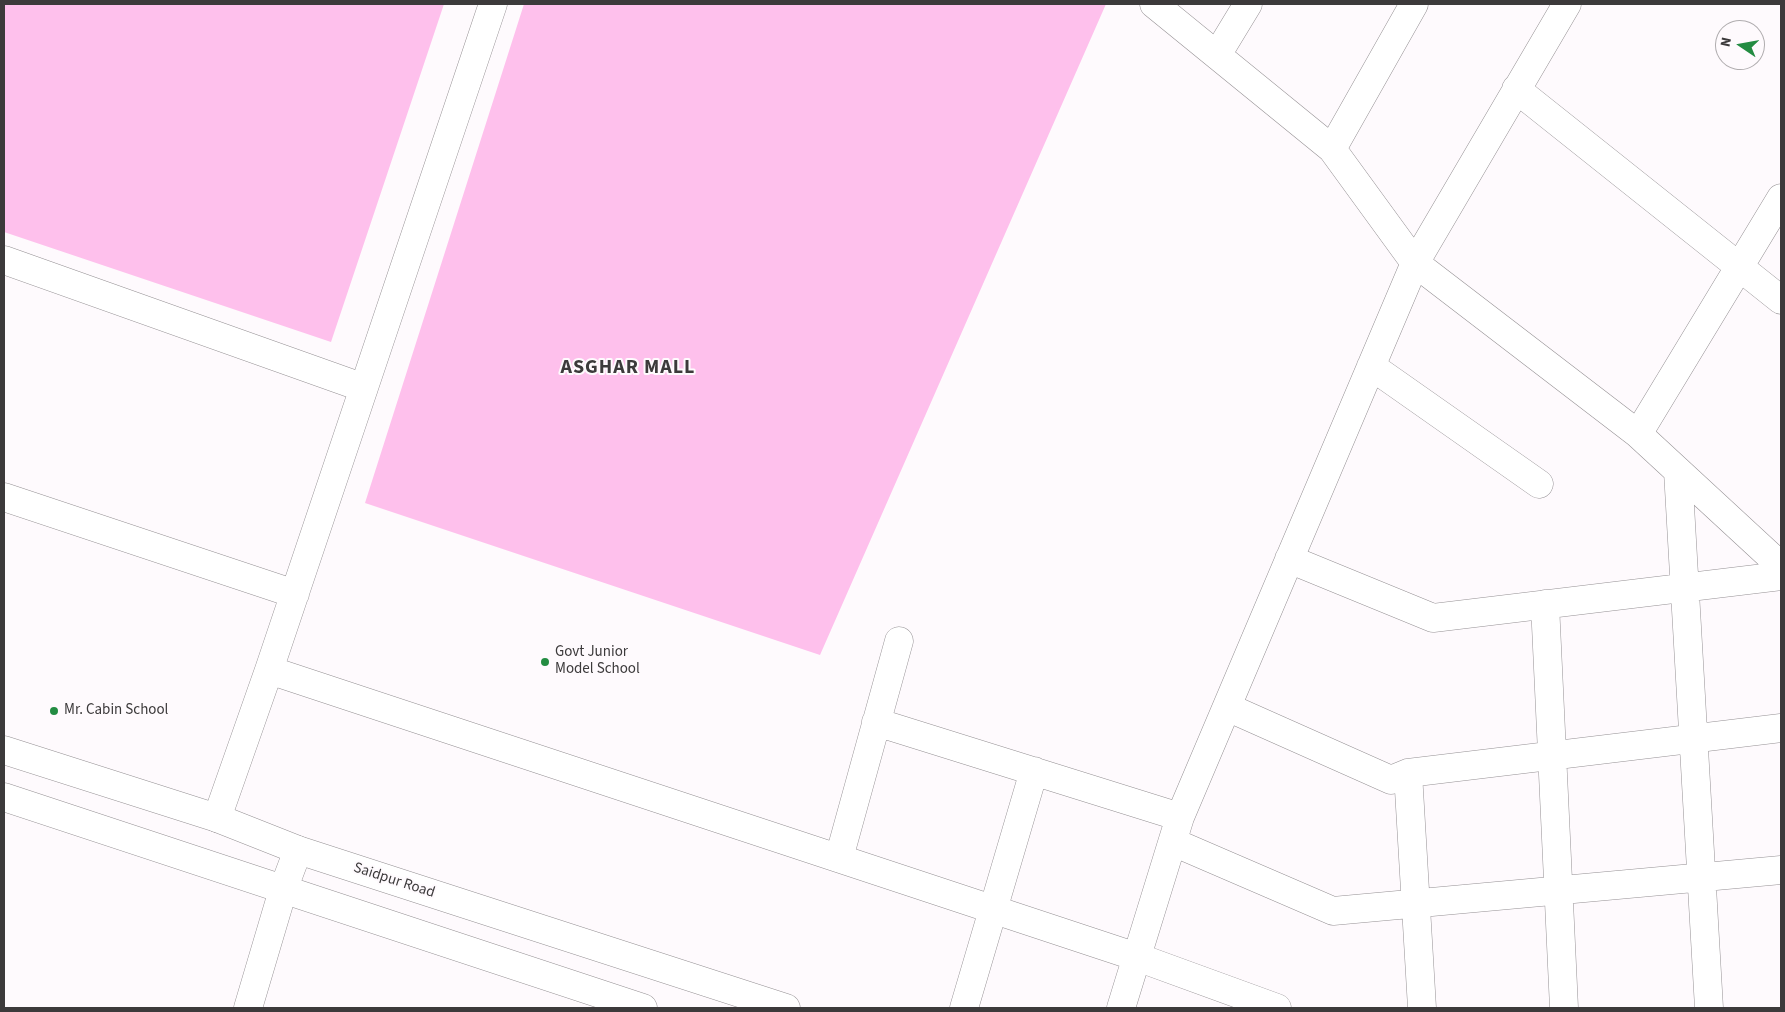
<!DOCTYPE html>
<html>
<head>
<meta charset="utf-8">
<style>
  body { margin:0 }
  #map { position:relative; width:1785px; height:1012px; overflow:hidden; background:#fefafd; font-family:"Source Sans 3",sans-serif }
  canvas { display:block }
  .frame { position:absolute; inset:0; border:5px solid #3c3a3b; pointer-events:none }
  .north { position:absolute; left:1715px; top:20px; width:50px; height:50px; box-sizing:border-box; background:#fefafd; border:1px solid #b0adaf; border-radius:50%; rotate:282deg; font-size:14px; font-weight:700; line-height:20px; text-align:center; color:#3c3a3b }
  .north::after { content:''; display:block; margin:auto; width:18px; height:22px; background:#238c42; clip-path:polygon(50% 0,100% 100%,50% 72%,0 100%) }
</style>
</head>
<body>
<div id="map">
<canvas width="1785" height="1012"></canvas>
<div class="frame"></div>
<div class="north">N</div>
</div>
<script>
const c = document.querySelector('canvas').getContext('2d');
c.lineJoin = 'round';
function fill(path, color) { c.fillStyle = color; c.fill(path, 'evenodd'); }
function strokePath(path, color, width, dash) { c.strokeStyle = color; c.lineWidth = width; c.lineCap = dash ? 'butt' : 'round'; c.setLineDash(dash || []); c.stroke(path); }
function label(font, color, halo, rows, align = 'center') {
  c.font = font + ' "Source Sans 3",sans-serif'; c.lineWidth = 4; c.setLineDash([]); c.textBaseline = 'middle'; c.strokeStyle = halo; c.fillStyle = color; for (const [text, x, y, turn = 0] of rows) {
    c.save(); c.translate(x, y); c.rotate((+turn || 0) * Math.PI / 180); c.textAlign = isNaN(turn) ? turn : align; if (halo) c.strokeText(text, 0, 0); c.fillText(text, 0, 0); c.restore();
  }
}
const green = new Path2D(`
  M4,4H444L331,342L4,232Z
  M524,4H1106L820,655L365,503Z`);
const minor = new Path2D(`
  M1154,4L1332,149L1415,263L1638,434L1781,566
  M1217,55L1248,4
  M1516,89L1781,300
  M1332,149L1414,4
  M4,260L364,388
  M1371,366L1539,484
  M1638,434L1781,198
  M1678,471L1709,1008
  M4,497L295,594
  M1289,559L1433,618L1781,576
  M1545,604L1564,1008
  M269,670L1137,957L1277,1008
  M1227,707L1391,780L1408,773L1781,728
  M876,722L1180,817
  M1408,773L1422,1008
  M217,818L269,670L493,4
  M1173,842L1333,911L1781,870
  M839,858L899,641
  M248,1008L283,890L298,850
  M964,1008L1034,771
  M1121,1008L1180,817L1415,263L1567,4`);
const major = new Path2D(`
  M4,750L217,818L298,850L786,1008
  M4,797L643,1008`);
const markers = [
  [545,662,5,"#238c42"],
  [54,711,5,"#238c42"]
];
const poiNames = [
  ["Govt Junior",555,653],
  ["Model School",555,670],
  ["Mr. Cabin School",64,711]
];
const streetNames = [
  ["Saidpur Road",394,881,18]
];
const districtNames = [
  ["ASGHAR MALL",628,369]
];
fill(green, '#fec0ec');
strokePath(minor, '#959194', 29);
strokePath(major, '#959194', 29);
strokePath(minor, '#fff', 28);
strokePath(major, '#fff', 28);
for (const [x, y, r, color] of markers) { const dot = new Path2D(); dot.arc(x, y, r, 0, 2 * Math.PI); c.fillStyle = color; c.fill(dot); strokePath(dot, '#fefafd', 2); }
label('15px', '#3c3a3b', '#fefafd', poiNames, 'left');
label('15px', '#3c3a3b', '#fefafd', streetNames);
c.letterSpacing = '1px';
label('bold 20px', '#3c3a3b', '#fefafd', districtNames);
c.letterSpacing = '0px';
</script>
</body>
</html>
